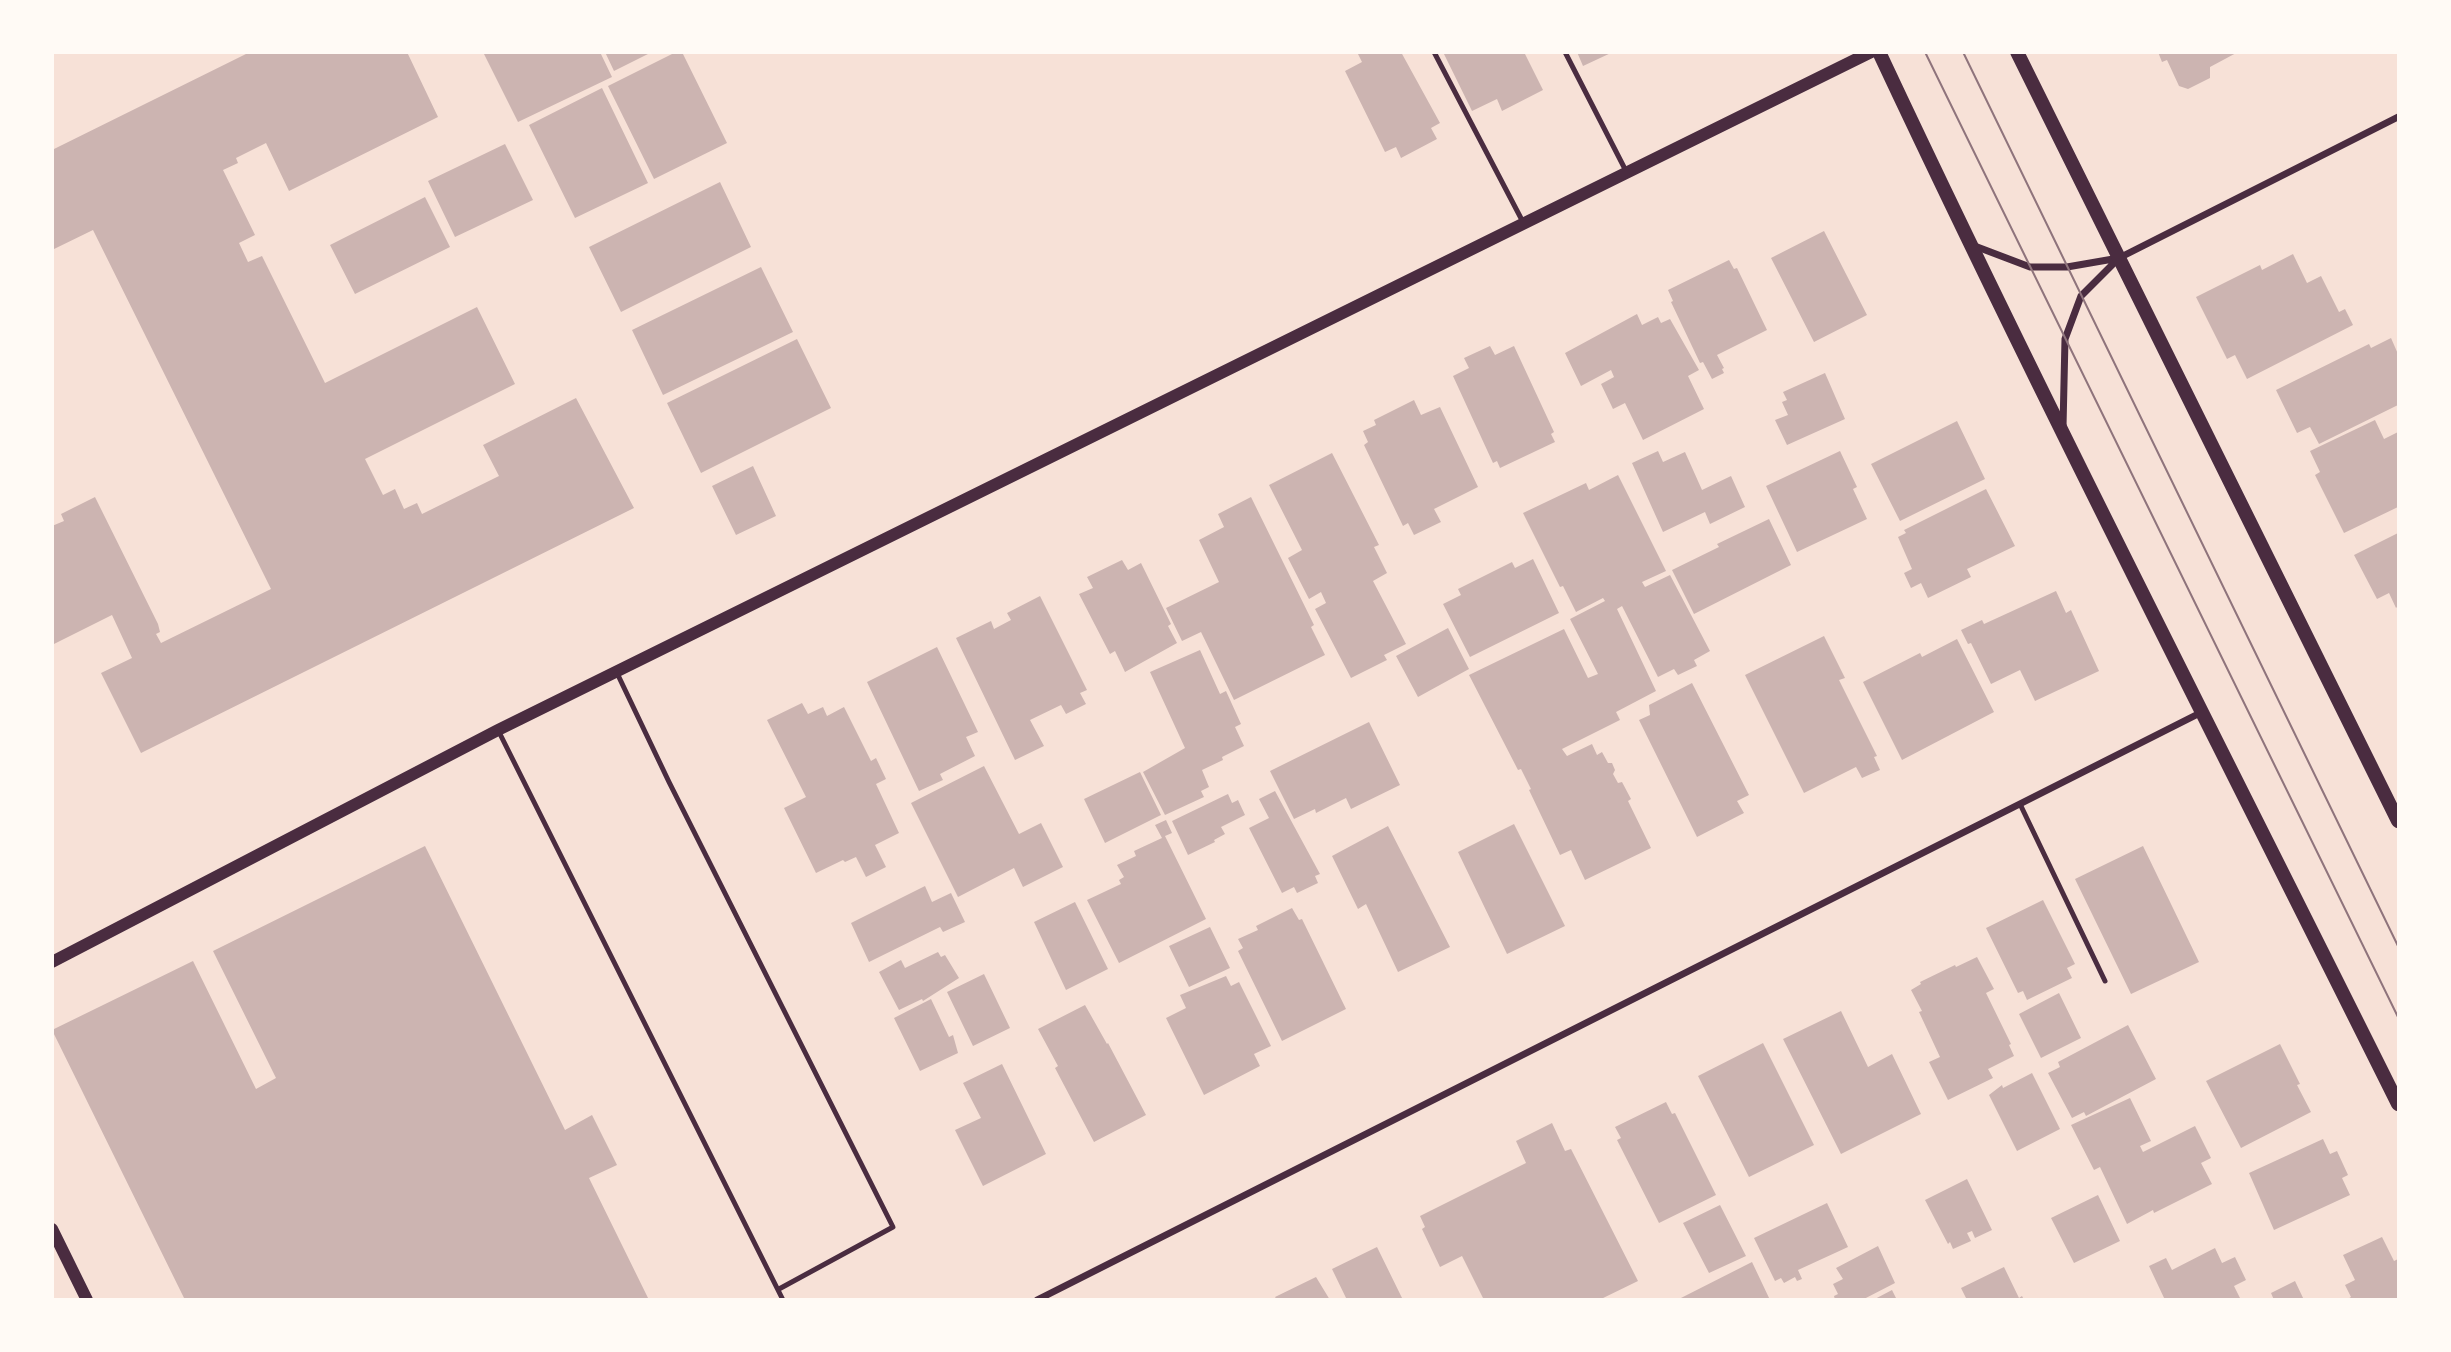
<!DOCTYPE html>
<html>
<head>
<meta charset="utf-8">
<style>
  body { margin:0 }
  #map { position:relative; width:2451px; height:1352px; overflow:hidden; background:#f7e1d7; font-family:"Source Sans 3",sans-serif }
  canvas { display:block }
  .frame { position:absolute; inset:0; border:54px solid #fffaf5; pointer-events:none }
</style>
</head>
<body>
<div id="map">
<canvas width="2451" height="1352"></canvas>
<div class="frame"></div>
</div>
<script>
const c = document.querySelector('canvas').getContext('2d');
c.lineJoin = 'round';
function fill(path, color) { c.fillStyle = color; c.fill(path, 'evenodd'); }
function strokePath(path, color, width, dash) { c.strokeStyle = color; c.lineWidth = width; c.lineCap = dash ? 'butt' : 'round'; c.setLineDash(dash || []); c.stroke(path); }
const building = new Path2D(`
  M250,52H407L438,117L289,191L266,143L236,158L238,163L223,170L255,235L239,243L248,262L262,256L325,383L477,307L515,384L365,459L383,495L395,489L404,509L417,503L422,514L499,476L483,445L576,398L634,508L141,753L101,673L132,658L112,615L52,645V526L64,521L61,514L95,497L158,624L160,632L156,634L161,643L271,589L93,230L52,250V150Z
  M483,52H600L612,77L518,122Z
  M605,52H652L614,71Z
  M676,52H682L727,143L654,179L608,86Z
  M1357,52H1401L1440,123L1431,128L1437,139L1401,158L1396,147L1385,152L1345,71L1362,62Z
  M1443,52H1524L1543,90L1502,111L1497,99L1472,111Z
  M1577,52H1613L1583,66Z
  M2158,52H2238L2210,67V78L2188,89L2179,86L2167,60L2162,62Z
  M602,88L648,183L575,218L529,125Z
  M505,144L533,200L455,237L428,181Z
  M720,182L751,247L621,312L589,247Z
  M425,197L450,247L355,294L330,245Z
  M1824,231L1867,315L1814,342L1771,258Z
  M2293,254L2307,283L2321,276L2339,312L2345,309L2353,325L2247,379L2235,355L2227,359L2196,297L2260,265L2262,270Z
  M1729,260L1734,269L1737,268L1767,330L1717,355L1724,368L1722,369L1724,373L1712,379L1703,362L1700,363L1671,302L1673,301L1668,290Z
  M761,267L793,332L663,395L632,330Z
  M1637,314L1642,325L1658,317L1661,323L1670,319L1699,370L1688,376L1704,409L1643,440L1625,403L1613,409L1601,384L1614,377L1611,370L1581,386L1565,353Z
  M2391,338L2398,354V405L2319,444L2310,427L2297,433L2276,390L2369,344L2371,348Z
  M797,339L831,408L701,473L667,403Z
  M1490,346L1495,355L1514,346L1554,432L1551,434L1555,442L1500,468L1497,461L1493,463L1453,376L1469,368L1464,358Z
  M1825,373L1845,419L1787,445L1775,420L1788,415L1782,402L1787,400L1783,392Z
  M1414,400L1421,415L1440,407L1478,487L1434,509L1441,522L1414,535L1408,523L1403,526L1364,445L1368,442L1363,431L1376,425L1374,420Z
  M2375,420L2384,439L2398,432V507L2344,533L2315,475L2320,472L2310,451Z
  M1957,421L1985,479L1900,521L1871,464Z
  M1658,451L1663,462L1685,452L1702,490L1731,476L1745,507L1710,524L1705,512L1663,532L1632,463Z
  M1840,451L1857,487L1853,489L1867,519L1797,552L1766,486Z
  M1332,453L1379,545L1374,547L1387,573L1373,581L1406,644L1384,655L1387,660L1351,678L1315,609L1326,603L1321,592L1309,599L1288,558L1302,550L1269,485Z
  M753,466L776,516L736,535L712,486Z
  M1618,475L1666,571L1642,582L1645,587L1670,575L1710,651L1694,660L1697,666L1678,675L1674,669L1658,677L1622,606L1617,609L1656,691L1616,712L1620,720L1562,749L1567,756L1592,744L1597,755L1602,752L1608,763H1612L1615,770L1613,774L1618,783L1622,782L1631,799L1628,801L1651,848L1585,880L1571,850L1560,855L1529,790L1531,789L1521,769L1518,770L1469,675L1564,629L1588,678L1598,674L1570,619L1605,601L1603,598L1576,612L1563,586L1560,587L1523,513L1586,483L1589,490Z
  M1986,489L2015,546L1967,569L1971,577L1928,598L1921,583L1911,588L1904,573L1912,569L1898,537L1906,533L1904,530Z
  M1251,497L1314,625L1311,627L1325,655L1234,700L1201,632L1182,641L1166,608L1219,582L1199,540L1224,527L1218,514Z
  M1769,519L1791,565L1694,614L1672,570L1719,547L1717,544Z
  M2398,533V606L2396,608L2389,593L2377,599L2354,555Z
  M1533,559L1559,613L1470,657L1443,604L1461,595L1458,589L1512,562L1515,568Z
  M1122,560L1128,570L1141,563L1171,624L1168,626L1177,643L1125,672L1115,651L1110,654L1079,594L1093,588L1087,577Z
  M2056,591L2066,613L2071,610L2099,671L2035,701L2020,670L1991,684L1971,643L1968,644L1961,630L1982,620L1984,624Z
  M1040,596L1087,690L1080,693L1086,704L1066,714L1061,705L1030,720L1044,746L1015,760L956,638L991,621L994,629L1011,620L1007,613Z
  M1448,628L1469,669L1418,697L1396,656Z
  M1824,636L1845,678L1839,680L1877,756L1874,757L1880,770L1862,778L1856,767L1804,793L1745,675Z
  M1957,639L1994,712L1902,760L1863,682L1920,653L1922,657Z
  M937,647L978,732L966,737L975,756L940,774L943,780L919,791L867,682Z
  M1200,650L1220,694L1226,691L1241,724L1235,727L1244,746L1222,757L1223,760L1202,770L1209,787L1201,791L1204,797L1165,815L1143,772L1185,748L1150,672Z
  M1692,683L1749,795L1737,801L1744,813L1697,837L1639,720L1650,715L1649,705Z
  M802,703L808,714L823,707L827,716L844,707L871,761L876,758L886,779L876,784L899,833L875,845L886,867L866,877L856,857L845,862L843,860L816,873L784,808L806,797L767,720Z
  M1369,722L1400,785L1351,809L1346,798L1316,813L1315,809L1294,819L1270,771Z
  M984,766L1019,834L1041,823L1063,867L1023,887L1014,868L958,897L911,803Z
  M1140,772L1161,815L1105,843L1084,799Z
  M1275,791L1320,874L1315,876L1318,883L1297,893L1294,887L1282,893L1249,828L1269,818L1259,799Z
  M1228,794L1232,803L1238,800L1245,815L1221,827L1225,834L1214,840L1215,842L1188,855L1172,821Z
  M1166,820L1172,833L1165,836L1206,919L1119,963L1087,900L1121,884L1119,880L1124,877L1117,865L1136,856L1134,851L1162,838L1155,825Z
  M1514,824L1565,926L1507,954L1458,852Z
  M1388,826L1450,947L1398,972L1366,904L1358,909L1332,856Z
  M425,846L565,1130L592,1115L617,1165L589,1178L649,1300H185L52,1030L193,961L256,1089L276,1078L213,951Z
  M2143,846L2199,962L2131,994L2075,879Z
  M925,886L932,902L951,893L965,922L943,932L940,927L869,962L851,923Z
  M2043,900L2075,964L2067,968L2072,978L2027,1000L2023,991L2018,993L1986,928Z
  M1075,902L1108,969L1066,990L1034,922Z
  M1292,908L1299,920L1302,919L1346,1009L1282,1041L1238,951L1243,948L1238,939L1258,930L1256,926Z
  M1210,927L1230,968L1189,987L1169,946Z
  M938,952L941,957L945,955L959,978L923,1001L922,999L899,1010L879,972L901,960L905,968Z
  M1977,957L1994,989L1986,993L2011,1044L2009,1045L2014,1056L1988,1069L1993,1078L1948,1100L1929,1062L1940,1057L1919,1012L1922,1011L1911,990L1921,984L1920,982L1955,965L1956,967Z
  M984,974L1010,1028L973,1046L947,992Z
  M1226,976L1231,986L1239,982L1271,1046L1254,1054L1260,1066L1204,1095L1166,1018L1186,1008L1180,995Z
  M2059,993L2081,1038L2041,1058L2019,1014Z
  M931,999L949,1037L953,1035L958,1053L920,1071L894,1018Z
  M1085,1005L1107,1044L1108,1043L1146,1115L1094,1142L1055,1068L1058,1066L1038,1029Z
  M1841,1011L1868,1067L1892,1054L1921,1114L1841,1154L1783,1039Z
  M2128,1025L2156,1079L2086,1116L2084,1112L2072,1118L2048,1073L2060,1067L2058,1062Z
  M1763,1043L1814,1145L1749,1177L1698,1076Z
  M2280,1044L2300,1084L2297,1085L2311,1112L2241,1148L2206,1081Z
  M1002,1064L1046,1154L983,1186L955,1130L981,1118L963,1083Z
  M2032,1073L2060,1129L2017,1151L1989,1095L2002,1085L2003,1088Z
  M2130,1098L2151,1141L2140,1146L2143,1152L2195,1126L2211,1158L2201,1163L2212,1184L2154,1213L2153,1210L2127,1224L2100,1167L2094,1170L2071,1125Z
  M1666,1102L1672,1114L1675,1113L1716,1195L1659,1223L1617,1140L1621,1138L1615,1127Z
  M1552,1123L1565,1151L1571,1149L1638,1281L1599,1300H1484L1462,1256L1440,1267L1422,1229L1425,1227L1420,1216L1526,1163L1516,1141Z
  M2323,1139L2330,1154L2337,1151L2348,1175L2342,1178L2350,1195L2274,1230L2249,1173Z
  M1967,1179L1992,1230L1975,1238L1972,1231L1967,1233L1971,1241L1953,1249L1950,1242L1948,1244L1925,1200Z
  M2098,1195L2120,1241L2074,1263L2051,1218Z
  M1827,1203L1848,1247L1798,1270L1802,1279L1797,1281L1795,1277L1784,1283L1781,1278L1775,1281L1754,1238Z
  M1720,1205L1746,1256L1709,1273L1683,1223Z
  M2382,1237L2394,1261L2398,1259V1300H2346L2351,1297L2345,1285L2355,1280L2343,1255Z
  M1878,1246L1895,1283L1862,1300H1835L1834,1296L1838,1294L1833,1284L1843,1279L1836,1268Z
  M1377,1247L1403,1300H1347L1332,1269Z
  M2215,1248L2222,1263L2235,1257L2246,1280L2234,1286L2241,1300H2165L2149,1266L2166,1258L2172,1270Z
  M1752,1262L1770,1300H1677Z
  M2004,1267L2019,1298L2022,1296L2024,1300H1967L1961,1288Z
  M1316,1277L1330,1300H1277L1275,1297Z
  M2295,1281L2304,1300H2274L2271,1293Z
  M1892,1290L1897,1300H1873Z`);
const service = new Path2D(`
  M1434,52L1524,224
  M1565,52L1627,173
  M617,673L669,782L893,1227L779,1289
  M498,730L783,1300
  M2020,804L2105,981`);
const minor = new Path2D(`
  M1972,245L2030,267H2067L2119,258L2398,117
  M2063,427L2065,339L2081,296L2119,258
  M1037,1300L2202,712`);
const tertiary = new Path2D(`
  M52,962L498,730L1871,52
  M52,1229L87,1300`);
const secondary = new Path2D(`
  M1879,52C2045,406 2224,754 2398,1104
  M2017,52L2398,821`);
const tram = new Path2D(`
  M1925,52L2398,1017
  M1963,52L2398,946`);
fill(building, '#ccb4b1');
strokePath(service, '#4a2c40', 5);
strokePath(minor, '#4a2c40', 7);
strokePath(tertiary, '#4a2c40', 12);
strokePath(secondary, '#4a2c40', 14);
strokePath(tram, '#8f747c', 2);
</script>
</body>
</html>
